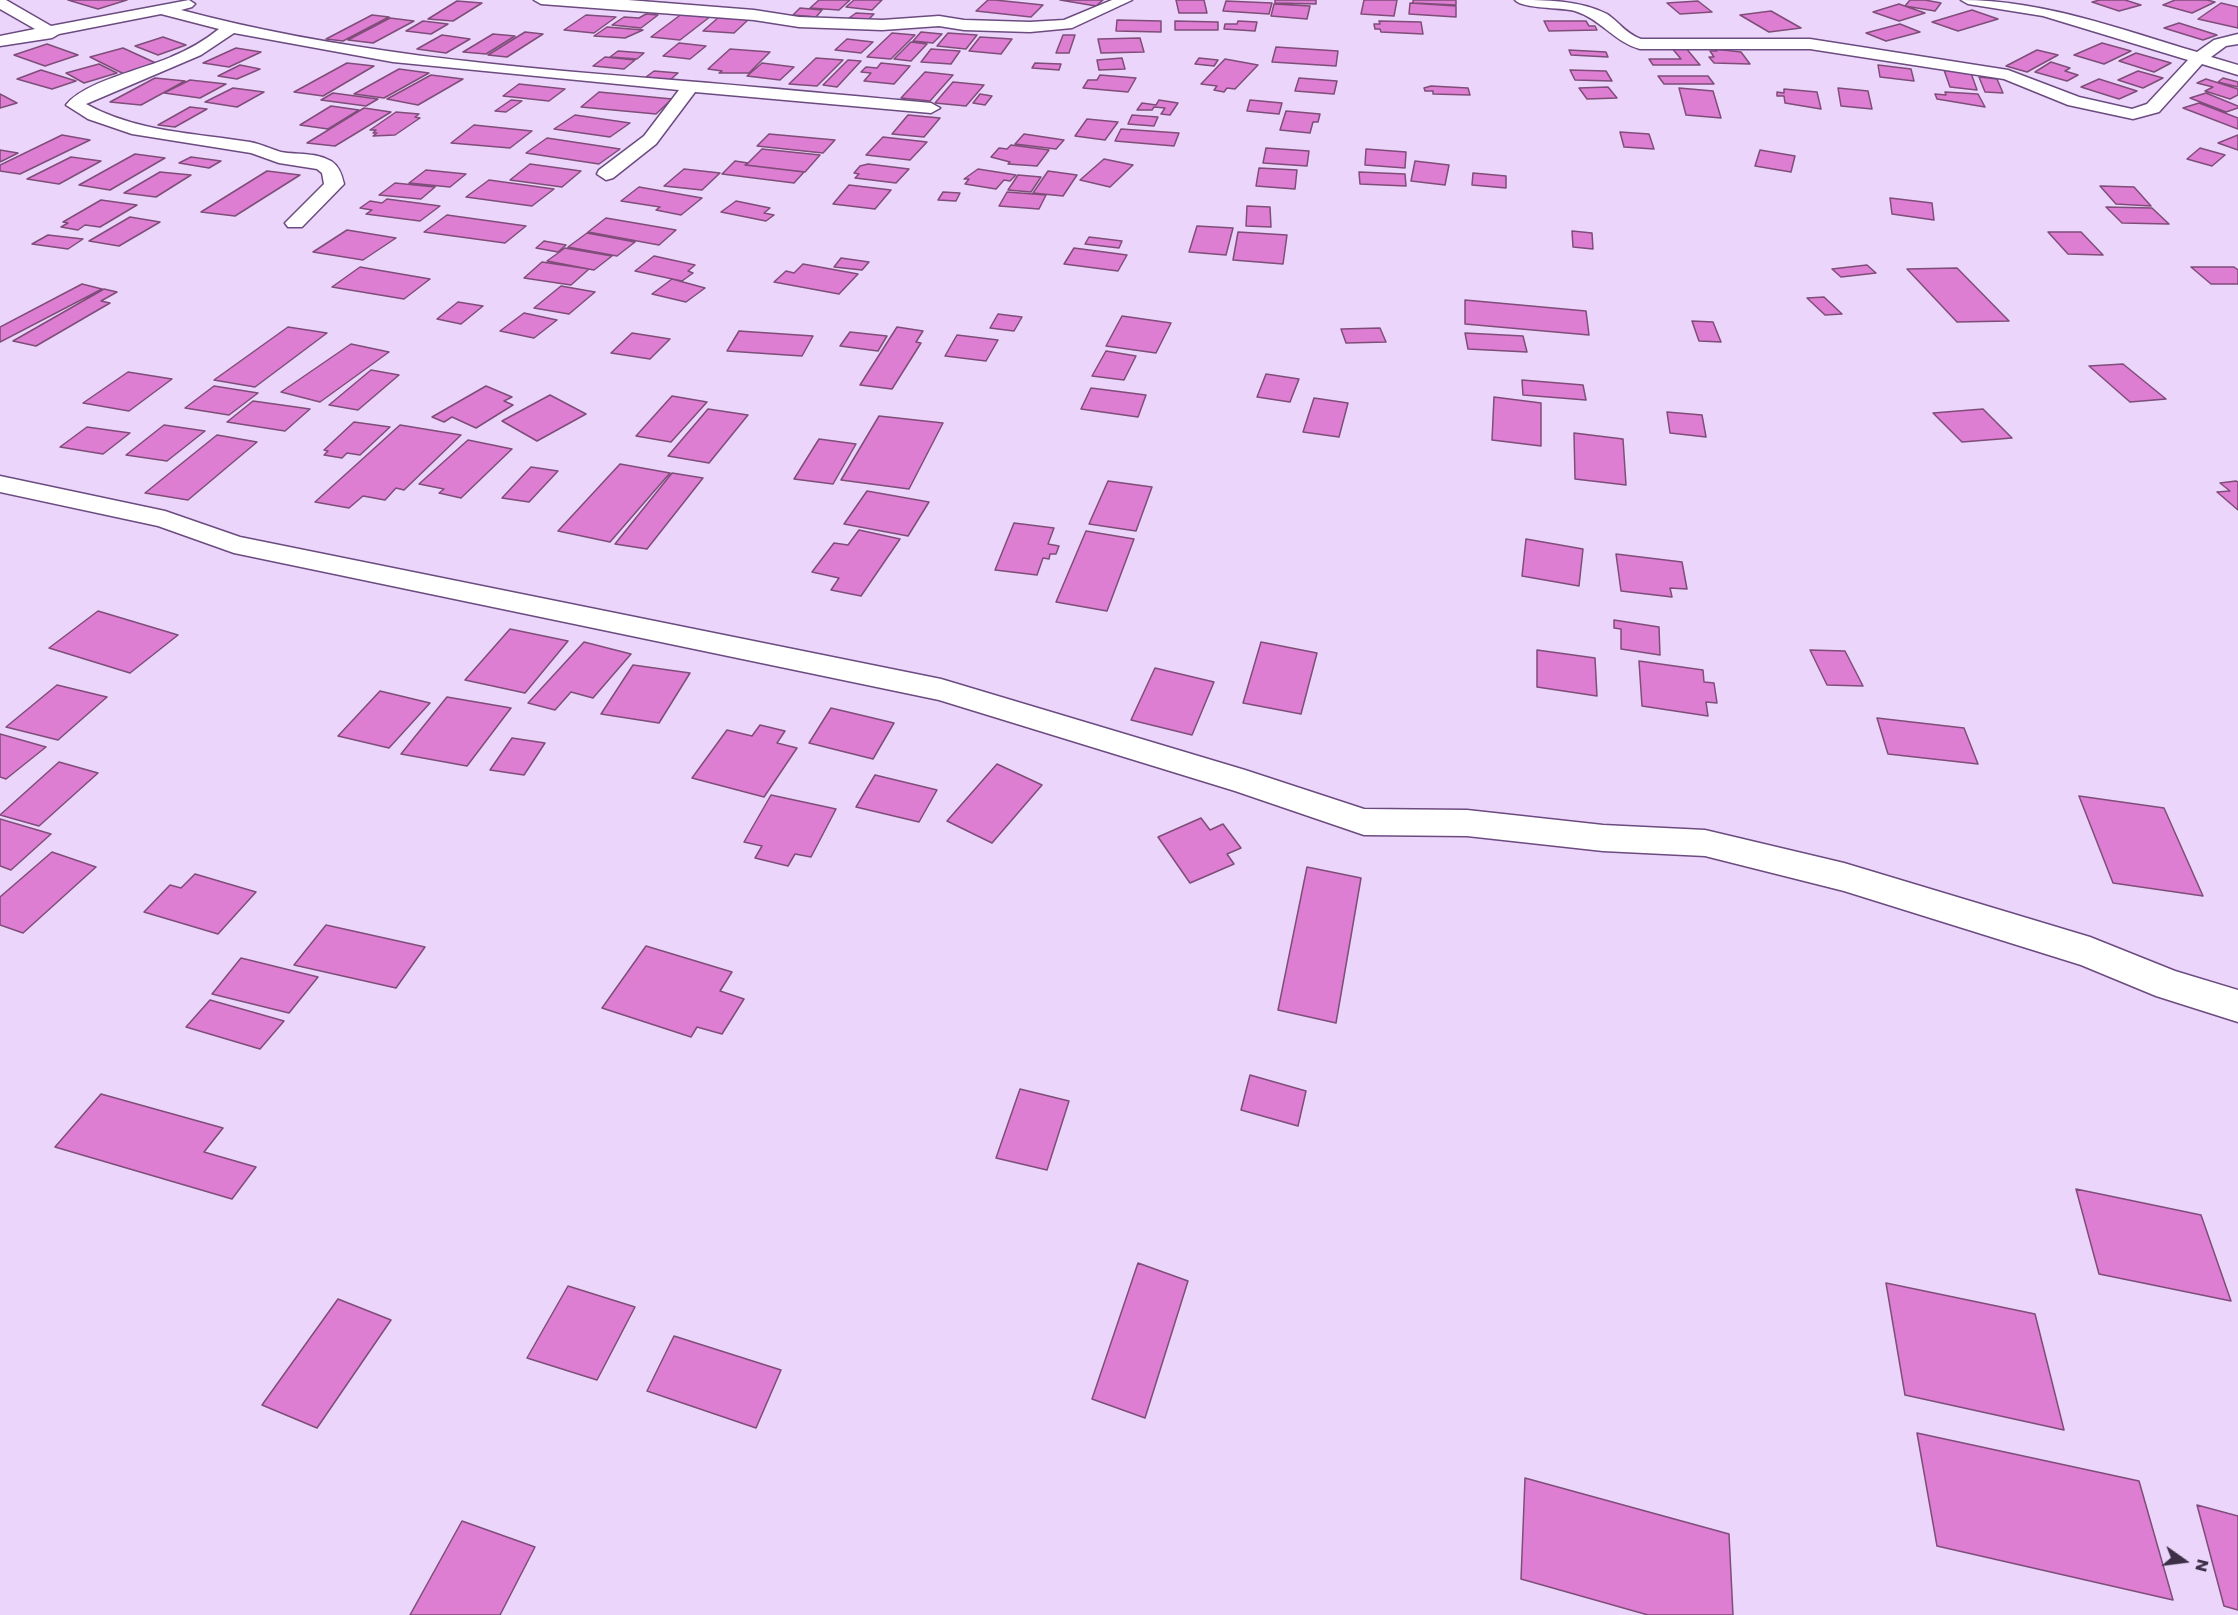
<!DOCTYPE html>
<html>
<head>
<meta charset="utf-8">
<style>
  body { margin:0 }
  #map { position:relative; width:2238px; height:1615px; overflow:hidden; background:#ebd5fa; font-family:Poppins,sans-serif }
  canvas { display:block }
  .north { position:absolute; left:2154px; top:1531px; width:60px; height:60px; -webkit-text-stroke:4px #ebd5fa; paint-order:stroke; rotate:104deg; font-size:16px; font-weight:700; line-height:24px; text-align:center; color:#3d2f47 }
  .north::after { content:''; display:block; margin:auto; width:21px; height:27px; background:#3d2f47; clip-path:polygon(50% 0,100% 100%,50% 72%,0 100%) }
</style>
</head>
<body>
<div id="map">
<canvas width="2238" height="1615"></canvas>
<div class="north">N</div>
</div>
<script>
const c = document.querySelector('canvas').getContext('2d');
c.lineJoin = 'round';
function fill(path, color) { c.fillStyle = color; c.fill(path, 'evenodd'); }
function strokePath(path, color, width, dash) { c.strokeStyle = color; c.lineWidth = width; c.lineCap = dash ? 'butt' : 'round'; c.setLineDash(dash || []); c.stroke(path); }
const building = new Path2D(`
  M68,0H127L98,9Z
  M819,0H850L839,10L810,8Z
  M854,0H882L872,10L846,7Z
  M988,0H995L1043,5L1031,17L976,11Z
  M1060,0H1103L1096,6Z
  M1176,0H1204L1207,13H1179Z
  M1275,0H1316V4L1275,3Z
  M1364,0H1397L1394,16L1361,14Z
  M1413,0H1456V5L1413,3Z
  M1910,0H1925L1941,3L1935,11L1905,6Z
  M2100,0H2125L2141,5L2119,11L2092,2Z
  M2175,0H2207L2215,2L2192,13L2163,5Z
  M457,1L482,3L453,21L428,19Z
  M1226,1L1272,3L1269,14L1223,11Z
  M1698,1L1712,12L1680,14L1667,3Z
  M1410,3L1456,6V17L1409,14Z
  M2221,3L2238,7V28L2198,19Z
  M1274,4L1310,6L1307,19L1271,16Z
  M1899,4L1925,13L1899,21L1873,12Z
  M800,8L822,10L816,17L793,15Z
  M1972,10L1998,19L1958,31L1932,22Z
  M1771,11L1801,28L1769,32L1740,15Z
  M683,13L711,16L680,40L651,37Z
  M856,13L874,14L868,20L849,18Z
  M646,14L658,15L641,28L612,25L624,17L639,18Z
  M372,15L389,17L343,41L326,39Z
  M586,15L616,17L594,33L564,30Z
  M719,17L749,19L734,33L703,31Z
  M390,18L414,21L373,43L348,40Z
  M1117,20L1161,21V32L1116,31Z
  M423,21L448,24L431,34L406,31Z
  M1175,21L1218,22V30H1175Z
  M1238,21L1257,22L1255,31L1224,29L1225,24H1237Z
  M1379,21L1421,22L1423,34L1381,32L1380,29H1375L1374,24H1380Z
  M1544,21H1586L1589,26H1595L1597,30L1549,31Z
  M2179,23L2217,35L2203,40L2164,28Z
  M1900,24L1920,32L1886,41L1866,33Z
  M607,27L643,30L625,38L594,36Z
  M525,32L543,34L507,57L488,55Z
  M921,32L942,34L933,43L913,41Z
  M892,33L915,35L891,59L867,57Z
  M948,33L977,35L966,49L937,46Z
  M493,34L515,36L486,54L463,52Z
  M442,35L470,39L446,53L417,49Z
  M1063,35H1075L1069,53H1056Z
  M163,37L186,45L158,55L135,46Z
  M980,37L1012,39L1001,54L969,51Z
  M1140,38L1144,52L1101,53L1098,39Z
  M847,39L873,42L861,53L835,50Z
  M911,42L927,44L911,61L894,59Z
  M679,43L706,46L690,59L663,56Z
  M2102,43L2131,51L2104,64L2074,55Z
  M47,44L78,55L45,66L14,55Z
  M1276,47L1338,51L1336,66L1272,62Z
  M1671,47H1685L1700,65H1653L1649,59H1681Z
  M123,48L158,64L124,74L90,57Z
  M236,48L261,52L229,67L203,63Z
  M730,49L770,52L749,73H719L722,71L708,69Z
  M931,49L960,51L951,64L921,62Z
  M1715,49L1741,52L1750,64L1714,63L1709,57H1714L1710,51H1717Z
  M1569,50L1606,52L1608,57L1571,55Z
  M2037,50L2058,55L2027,72L2006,66Z
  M618,51L644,53L637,59L610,57Z
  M2136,53L2171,63L2154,72L2119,61Z
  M605,57L635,60L624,69L593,66Z
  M816,58L843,60L817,86L789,84Z
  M1122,58L1125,69L1099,70L1097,60Z
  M1199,58L1218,60L1214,66L1195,64Z
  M1225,59L1258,65L1235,89L1227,88L1224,92L1214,90L1217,86L1201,84Z
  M848,60L861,61L837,87L823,85Z
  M2051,62L2070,68L2065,71L2078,75L2067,81L2035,72Z
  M347,63L374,66L323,96L294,92Z
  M762,63L794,67L780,80L747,76Z
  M881,63L910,66L894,84L864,81L871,73L861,72L866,67L877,68Z
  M1035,63L1061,64L1059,70L1032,68Z
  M99,64L117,73L84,83L66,73Z
  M240,65L260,69L237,79L218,76Z
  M1878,65L1911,69L1914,81L1880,77Z
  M399,69L429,73L384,98L354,94Z
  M41,70L76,81L52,89L17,79Z
  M1570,70L1606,71L1612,81L1575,80Z
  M1944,70L1971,73L1977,90L1950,87Z
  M654,71L678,73L670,80L646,77Z
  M2138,71L2163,78L2143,88L2118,80Z
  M925,72L953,75L930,101L901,98Z
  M431,75L463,79L418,105L387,99Z
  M1100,75L1136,78L1128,92L1083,88L1088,80H1097Z
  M1658,76H1708L1714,84H1664Z
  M1979,77L1997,79L2003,93L1985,92Z
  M155,78L185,81L141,105L110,102Z
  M1299,78L1337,81L1334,94L1295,91Z
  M2223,78L2238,82V87L2218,82Z
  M2099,79L2137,91L2119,99L2081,87Z
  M2206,79L2238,89V95L2230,99L2205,91L2213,87L2197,83Z
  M190,80L226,84L200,98L164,93Z
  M953,82L984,85L966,106L935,103Z
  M519,84L565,89L549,101L503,96Z
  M1431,86L1468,88L1470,95L1433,94V91H1425L1424,88Z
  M1608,87L1617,98L1587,99L1579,88Z
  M233,88L264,92L237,107L205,102Z
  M1679,88L1713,91L1721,118L1686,115Z
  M1838,88L1868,91L1872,109L1841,106Z
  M1784,89L1817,92L1821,109L1785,103L1784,96H1777V92L1784,93Z
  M599,92L672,99L656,114L581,107Z
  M1945,92L1978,94L1985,107L1937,99L1935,94L1946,95Z
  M333,93L378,99L366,106L321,100Z
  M2206,93L2238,106V108L2226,112L2190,98Z
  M0,94L17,103L0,108Z
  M980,94L992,96L985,105L973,103Z
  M511,100L522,101L506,112L495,111Z
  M1159,100L1178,103L1170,115L1161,114L1165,108L1154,107L1152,110H1137L1142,103L1156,105Z
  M1250,100L1282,103L1279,114L1247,111Z
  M2199,103L2238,118V129L2183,108Z
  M331,106L359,110L328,129L300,125Z
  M190,107L207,109L175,127L158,125Z
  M364,108L391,112L335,146L307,143Z
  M1286,111L1320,114L1318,122H1313L1310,133L1280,130Z
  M396,112L419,114L415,117L420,118L395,135L373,136L377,133H373L376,130H370Z
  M575,115L630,123L610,137L554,129Z
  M908,115L940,118L924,137L892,134Z
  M1132,115L1158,117L1154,126L1128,124Z
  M1087,119L1118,122L1105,140L1075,136Z
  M474,125L532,131L510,148L451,143Z
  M1121,129L1179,133L1174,146L1115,141Z
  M1620,132L1649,134L1654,149L1624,147Z
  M769,134L835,140L823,153L757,146Z
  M1024,134L1064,140L1056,149L1015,144Z
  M62,135L90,140L20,174L0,171V165Z
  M2238,135V150L2218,143Z
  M883,137L927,142L910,160L866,155Z
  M547,138L620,149L599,164L526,153Z
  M1011,145L1049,150L1037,166L1008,164L1010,162L991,157L999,148L1007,149Z
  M1266,148L1309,151L1307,166L1263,163Z
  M2200,148L2225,155L2212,166L2187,159Z
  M762,149L820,155L805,172L746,165Z
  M1366,149L1406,152L1405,168L1365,165Z
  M0,150L18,153L0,162Z
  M1760,150L1795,156L1791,172L1755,166Z
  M135,154L165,158L110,190L79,185Z
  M71,157L101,161L59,184L27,179Z
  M191,157L221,161L209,168L179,163Z
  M1104,159L1133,165L1110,187L1080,180Z
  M735,161L748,163L745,165L804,172L794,183L722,174Z
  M1415,161L1449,165L1445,185L1411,181Z
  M530,164L581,171L562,187L510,180Z
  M868,164L909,169L896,183L855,178L859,174L854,173L860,166Z
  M1259,168L1297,170L1295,189L1256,186Z
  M684,169L720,173L702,190L664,186Z
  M978,169L1016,175L1010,181L1004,180L996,189L965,184L969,179H964Z
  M426,170L466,174L450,187L409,183Z
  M267,171L300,175L235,216L201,212Z
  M1048,171L1077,175L1063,196L1033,193Z
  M160,172L191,175L156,197L124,193Z
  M1359,172L1405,174L1406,186L1360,184Z
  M1473,173L1506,176V188L1472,185Z
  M1018,175L1041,177L1031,192L1008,190Z
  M489,180L554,189L532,206L466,197Z
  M395,183L435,187L421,199L379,195Z
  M849,185L891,190L875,209L833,204Z
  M2100,186L2134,187L2151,206L2116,204Z
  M639,187L702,198L681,215L656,210L660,207L621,201Z
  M943,192L960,193L956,201L938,200Z
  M1007,192L1046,195L1039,209L999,206Z
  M1890,198L1932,203L1934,220L1892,214Z
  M387,199L440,206L420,221L366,214L372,210L360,208L370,201L382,203Z
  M101,200L137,205L100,227L85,225L78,230L61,227L68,223L63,222Z
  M736,201L770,208L764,213L774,215L766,221L721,212Z
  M1247,206L1270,207L1271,227L1246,226Z
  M2106,207L2152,208L2169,224L2122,223Z
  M447,215L526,226L505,243L424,232Z
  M130,217L160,222L119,246L89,241Z
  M606,218L676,230L659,245L588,232Z
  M1197,226L1233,228L1226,255L1189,252Z
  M347,230L396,238L363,260L313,252Z
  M1572,231L1592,233L1593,249L1573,247Z
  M1238,232L1287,235L1283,264L1233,260Z
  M2048,232H2081L2103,255L2068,254Z
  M587,233L635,242L617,256L568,247Z
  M48,235L83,239L68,249L32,244Z
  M1089,237L1122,241L1119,248L1085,244Z
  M544,241L566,245L558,252L536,248Z
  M565,248L612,256L594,270L547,261Z
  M1074,248L1127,255L1118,271L1064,264Z
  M654,256L695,265L688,271L693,273L682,281L635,271Z
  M841,258L869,262L862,270L834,267Z
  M542,262L589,269L571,285L524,278Z
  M803,264L858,274L839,294L774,282L786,271L794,273Z
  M1867,265L1876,273L1841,277L1832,269Z
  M360,267L430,279L404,299L332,287Z
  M2191,267H2234L2238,270V284H2211Z
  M1957,268L2009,321L1957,322L1907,269Z
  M672,279L705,288L686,302L652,294Z
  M82,284L102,289L0,342V327Z
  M561,286L595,292L569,314L534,308Z
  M104,289L117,292L101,301L110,303L36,346L13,341Z
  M1824,297L1842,314L1825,315L1807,298Z
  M1465,300L1586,311L1589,335L1465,324Z
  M458,302L483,306L461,324L437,319Z
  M524,313L557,320L534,338L500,331Z
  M998,314L1022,317L1014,331L990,328Z
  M1122,316L1171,323L1156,353L1106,346Z
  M1692,321L1713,322L1721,342L1699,341Z
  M288,327L327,333L255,387L214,380Z
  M897,327L923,331L916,342L921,343L892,389L860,385Z
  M1380,328L1386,342L1346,343L1341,329Z
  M739,331L813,336L802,356L727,351Z
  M850,332L887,336L878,351L840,346Z
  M632,333L670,339L650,359L611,353Z
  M1465,333L1523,336L1527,352L1468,349Z
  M957,335L998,340L986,361L945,356Z
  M351,344L389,352L320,402L281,392Z
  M1106,351L1136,356L1124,380L1092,376Z
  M2123,364L2166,399L2130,402L2089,366Z
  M371,370L399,375L358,410L329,405Z
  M128,372L172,379L129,411L83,403Z
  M1266,374L1299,379L1290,402L1257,397Z
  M1522,380L1583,385L1586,400L1523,395Z
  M214,386L258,393L229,415L185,408Z
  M486,386L512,397L504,401L513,405L476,428L452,417L444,422L432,417Z
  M1091,388L1146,395L1138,417L1081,409Z
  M550,395L586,414L537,441L502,421Z
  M672,396L707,402L671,442L636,436Z
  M1494,397L1541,403V446L1492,440Z
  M1314,398L1348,403L1339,437L1303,432Z
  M253,401L310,409L285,431L227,422Z
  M708,409L748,415L709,463L668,456Z
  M1983,409L2012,438L1962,442L1933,413Z
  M1667,412L1702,415L1706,437L1670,433Z
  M879,416L943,423L909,489L841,480Z
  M354,422L390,427L360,455L347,453L342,458L324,455L328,451L324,450Z
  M164,425L205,431L167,461L126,455Z
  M400,425L461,435L404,490L396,488L385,500L363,496L349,508L315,502Z
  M87,427L130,433L103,454L60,447Z
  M1574,433L1623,439L1626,485L1575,479Z
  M217,435L257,442L188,500L145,493Z
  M819,439L856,444L833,484L794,479Z
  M468,440L512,449L461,498L439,493L444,489L419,484Z
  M620,464L670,473L610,542L558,531Z
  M531,467L558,471L529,502L502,498Z
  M672,473L703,478L647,549L615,544Z
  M1108,481L1152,487L1136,531L1089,524Z
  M2236,481L2238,482V510L2217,492L2230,491L2220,483Z
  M867,491L929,502L908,536L844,524Z
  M1014,523L1054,528L1048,544L1059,546L1056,554H1050L1049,559L1043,558L1037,575L995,570Z
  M859,530L900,539L861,596L831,590L839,578L812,572L834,543L848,545Z
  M1086,531L1134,539L1107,611L1056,602Z
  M1526,539L1583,549L1579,586L1522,576Z
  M1616,554L1682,562L1687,589L1670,588L1672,597L1621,591Z
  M98,611L178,635L130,673L49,648Z
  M1614,620L1659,627L1660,655L1621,649V629L1614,628Z
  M510,629L568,641L525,693L465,680Z
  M584,642L631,654L593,698L571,692L555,710L528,703Z
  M1261,642L1317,653L1301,714L1243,703Z
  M1537,650L1595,658L1597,696L1537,687Z
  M1810,650L1845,651L1863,686L1827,685Z
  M1639,661L1703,670L1704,682L1714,683L1717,703L1706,702L1708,716L1642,706Z
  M633,665L690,673L659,723L601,714Z
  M1155,668L1214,682L1192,735L1131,720Z
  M57,685L107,697L58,740L6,727Z
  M380,691L430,703L389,748L338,736Z
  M447,697L511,708L467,766L401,754Z
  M831,708L894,723L873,759L809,743Z
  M1877,718L1964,728L1978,764L1888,754Z
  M760,725L785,731L777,743L797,748L764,797L692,778L727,730L752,736Z
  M0,734L46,747L6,779L0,777Z
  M512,738L545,743L524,775L490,770Z
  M59,762L98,773L39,826L0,815Z
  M997,764L1042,785L992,843L947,821Z
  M875,775L937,790L919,822L856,807Z
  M771,795L836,809L811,857L795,854L788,866L755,858L762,846L744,842Z
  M2079,796L2164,808L2203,896L2113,883Z
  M1201,818L1210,830L1223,824L1241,848L1227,854L1234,864L1190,883L1158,837Z
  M0,819L51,834L11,870L0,866Z
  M52,852L96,867L23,933L0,925V897Z
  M1307,867L1361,878L1336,1023L1278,1010Z
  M195,874L256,892L218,934L144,912L170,885L181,888Z
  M326,925L425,947L396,988L294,965Z
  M646,946L732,972L720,991L744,999L722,1034L697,1027L691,1037L602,1008Z
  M241,958L318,977L289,1013L212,994Z
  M210,1000L284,1021L260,1049L186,1027Z
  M1250,1075L1306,1091L1298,1126L1241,1110Z
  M1020,1089L1069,1101L1047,1170L996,1158Z
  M101,1094L223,1128L204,1152L256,1167L232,1199L55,1147Z
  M2076,1189L2201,1215L2231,1301L2099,1274Z
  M1138,1263L1188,1281L1145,1418L1092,1399Z
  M1886,1283L2035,1314L2064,1430L1905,1395Z
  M568,1286L635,1307L597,1380L527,1358Z
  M338,1299L391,1320L317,1428L262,1405Z
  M674,1336L781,1370L756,1428L647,1391Z
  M1917,1433L2139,1481L2173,1600L1937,1546Z
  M1525,1478L1729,1534L1733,1615H1648L1521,1579Z
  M2197,1505L2238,1516V1610L2224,1606Z
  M462,1521L535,1547L500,1615H410Z`);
const minor = new Path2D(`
  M0,0H6L51,26L189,0L195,4L192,7L181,10C338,52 499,66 660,79C750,86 841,95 931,103L940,108L931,113L695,92L656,144L613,178L606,180L597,174L599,170L644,136L679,90L393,62L234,33L201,55L86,104C137,132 194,133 250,142C261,144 271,149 281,152C298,155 315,152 331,161C339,166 342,175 344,184L302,227H288L285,223L324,184L322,173L317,169L279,163L251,153L132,134L88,119L66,105C83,82 144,69 171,57C188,50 204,41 219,29L161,14L59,34L52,38L0,46V36L35,29L0,9Z
  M534,0H628L754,10L799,17L882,20L939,16L964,20L1030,22L1064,20L1112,0H1132L1072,28L1030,32L964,30L939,26L882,30L799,27L754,20L541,4Z
  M1515,0C1546,0 1579,0 1607,14C1619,22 1626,34 1641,39H1810L2008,70L2079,97L2132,109L2147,104L2188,60L2043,16L1968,4L1961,0C2043,0 2119,29 2197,52L2214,40L2238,34V44L2226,46L2211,57L2238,65V75L2202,64L2159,112L2133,119L2068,105L2004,79L1810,49H1640C1614,42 1601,19 1575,11C1560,7 1523,9 1515,0Z
  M0,476L165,511L240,537L941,679L1245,770L1364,809L1467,810L1603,825L1705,830L1844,863L2090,937L2175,971L2238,990V1022L2156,996L2081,965L1844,891L1705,856L1603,851L1467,836L1364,835L1235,791L939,700L234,553L158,526L0,492Z`);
fill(building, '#de7ed2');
strokePath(building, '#7f4d79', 1.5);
strokePath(minor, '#6c4b80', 3);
fill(minor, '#fff');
</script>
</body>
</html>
